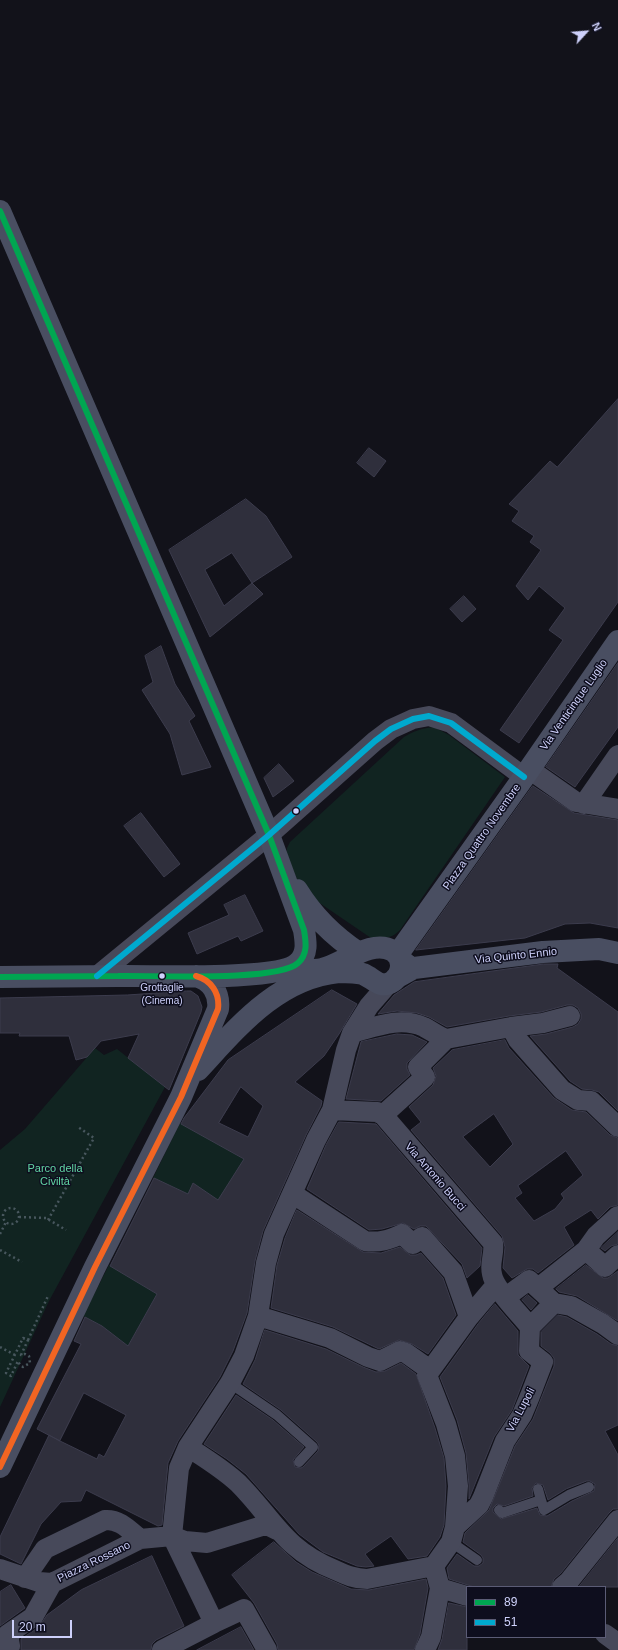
<!DOCTYPE html>
<html>
<head>
<meta charset="utf-8">
<style>
  body { margin:0 }
  #map { position:relative; width:618px; height:1650px; overflow:hidden; background:#12121a; font-family:Helvetica,sans-serif }
  canvas { display:block }
  .legend { position:absolute; left:466px; top:1586px; width:140px; height:52px; box-sizing:border-box; background:#0e0e1e; border:1px solid #5b5c76; margin:0; padding:5px 7px; list-style:none; font-size:12px; color:#ced1fb }
  .legend li { display:flex; align-items:center; gap:8px; height:20px }
  .legend b { width:20px; border:1px solid #5b5c76 }
  .north { position:absolute; left:566px; top:12px; width:40px; height:40px; -webkit-text-stroke:3px #0e0e1e; paint-order:stroke; rotate:64deg; font-size:11px; font-weight:700; line-height:16px; text-align:center; color:#ced1fb }
  .north::after { content:''; display:block; margin:auto; width:14px; height:18px; background:#ced1fb; clip-path:polygon(50% 0,100% 100%,50% 72%,0 100%) }
  .scale { position:absolute; left:12px; top:1620px; width:60px; height:18px; box-sizing:border-box; border:2px solid #ced1fb; border-top:0; padding-left:5px; font-size:12px; line-height:14px; white-space:nowrap; color:#ced1fb; -webkit-text-stroke:3px #0e0e1e; paint-order:stroke }
</style>
</head>
<body>
<div id="map">
<canvas width="618" height="1650"></canvas>
<ul class="legend">
<li><b style="height:5px;background:#00a651"></b>89</li>
<li><b style="height:5px;background:#00a9ce"></b>51</li>
</ul>
<div class="north">N</div>
<div class="scale">20 m</div>
</div>
<script>
const c = document.querySelector('canvas').getContext('2d');
c.lineJoin = 'round';
function fill(path, color) { c.fillStyle = color; c.fill(path, 'evenodd'); }
function strokePath(path, color, width, dash) { c.strokeStyle = color; c.lineWidth = width; c.lineCap = dash ? 'butt' : 'round'; c.setLineDash(dash || []); c.stroke(path); }
function label(font, color, halo, rows, align = 'center') {
  c.font = font + ' Helvetica,sans-serif'; c.lineWidth = 3; c.setLineDash([]); c.textBaseline = 'middle'; c.strokeStyle = halo; c.fillStyle = color; for (const [text, x, y, turn = 0] of rows) {
    c.save(); c.translate(x, y); c.rotate((+turn || 0) * Math.PI / 180); c.textAlign = isNaN(turn) ? turn : align; if (halo) c.strokeText(text, 0, 0); c.fillText(text, 0, 0); c.restore();
  }
}
const green = new Path2D(`
  M434,727L449,735L505,777L400,930C391,939 383,939 371,938L302,891L287,855V848L290,842L404,737C414,731 422,728 434,727Z
  M95,1048L104,1055L117,1049L165,1087L49,1301L0,1407V1150L25,1129Z
  M180,1123L244,1159L224,1204L188,1194L153,1178Z
  M109,1265L157,1294L128,1346L102,1326L83,1316Z`);
const building = new Path2D(`
  M618,399V602L519,743L500,730L563,640L549,630L565,608L539,586L528,600L516,586L541,550L530,542L534,536L512,521L519,511L509,504L550,461L557,467Z
  M369,448L386,461L374,477L357,463Z
  M246,499L266,516L292,557L252,583L263,594L210,637L169,550ZM232,553L252,583L224,606L205,570Z
  M464,596L476,609L462,622L450,609Z
  M161,646L175,684L195,716L189,721L211,767L182,775L170,734L142,690L153,682L145,656Z
  M618,663V727L575,787L546,767Z
  M279,764L294,781L273,797L264,778Z
  M533,786L574,813L618,820V928L590,923L565,924L525,938L416,950Z
  M141,813L180,864L164,877L124,826Z
  M245,895L263,931L241,941L238,936L197,954L188,933L229,915L224,905Z
  M544,964H558L557,968L618,1012V1111L599,1092L592,1090L582,1089L570,1081L530,1036L546,1034L573,1027L578,1024L581,1019V1014L578,1008L573,1005H567L541,1012L509,1016L447,1027L429,1017L417,1013L397,1011L378,1014L394,995L414,982Z
  M332,990L357,1004L339,1034L324,1056L295,1082L322,1101L321,1106L306,1135L263,1231L255,1261L247,1313L233,1351L220,1377L178,1441L168,1463L162,1525L158,1526L86,1490L81,1501L61,1502L41,1524L21,1564L0,1554V1537L49,1435L60,1441L37,1429L81,1344L74,1341L85,1317L102,1326L128,1346L157,1294L110,1266L154,1178L188,1194L193,1183L218,1200L244,1159L181,1124L184,1118L228,1060ZM241,1087L263,1106L248,1137L219,1123ZM84,1393L126,1415L104,1457L99,1454L97,1459L60,1441Z
  M187,991H191L198,996L202,1007L201,1012L169,1090L128,1058L139,1034L101,1041L87,1057L76,1060L69,1036H19L20,1033H0V998L127,995Z
  M397,1034L412,1035L427,1042L407,1063V1069L410,1075L381,1101L346,1099L361,1042Z
  M505,1040L509,1048L554,1098L572,1110L586,1112L610,1135L618,1138V1205L610,1207L598,1219L591,1210L564,1227L574,1245L538,1273L533,1269H527L512,1278L503,1268L505,1247L502,1236L411,1130L421,1122L409,1107L433,1085L436,1076L433,1068L452,1050ZM494,1114L513,1144L490,1167L463,1137ZM566,1151L583,1175L561,1194L564,1198L555,1209L534,1221L515,1198L522,1193L518,1186Z
  M339,1122L376,1124L482,1248L480,1266L467,1278L462,1264L426,1226H420L414,1229L403,1223L382,1229L369,1230L307,1189L326,1145Z
  M297,1210L363,1252L381,1253L400,1247L410,1255H416L421,1253L443,1278L456,1315L428,1354L412,1344L399,1340L379,1349L333,1327L271,1308L277,1265L285,1238Z
  M618,1232V1244L611,1246L605,1251L601,1248Z
  M586,1265L603,1278H608L618,1271V1321L577,1296L559,1292L556,1289Z
  M528,1295L537,1303L531,1310L522,1300Z
  M495,1304L518,1331V1355L529,1366L512,1410L494,1437L469,1499V1485L466,1453L457,1420L440,1377L478,1324Z
  M558,1315L567,1317L597,1334L611,1344L618,1346V1425L605,1431L618,1455V1509H613L609,1513L561,1573L554,1579L551,1587H474L449,1579L447,1568L457,1554L474,1566H479L483,1563V1558L481,1555L463,1542L465,1533L489,1510L515,1446L533,1419L554,1366V1358L550,1353L541,1346V1332ZM587,1481H590L595,1484L594,1491L572,1501L547,1516L540,1515L537,1508L501,1519L493,1512V1508L497,1504L504,1506L533,1496L532,1488L536,1483L543,1485L548,1500L566,1489Z
  M265,1330L326,1349L363,1367L376,1372L385,1371L401,1363L416,1374L435,1428L444,1458L446,1486L444,1525L440,1537L427,1556L408,1559L391,1536L365,1554L374,1566L366,1567L357,1566L323,1552L299,1534L246,1474L227,1459L204,1444L236,1395L273,1420L304,1447L293,1460L295,1467L301,1468L303,1467L318,1451L319,1445L317,1442L281,1410L243,1384L255,1360Z
  M618,1538V1587H579Z
  M274,1542L296,1562L312,1572L351,1589L369,1590L426,1579L428,1588L420,1634L414,1650H278L277,1644L254,1603L232,1575Z
  M152,1556L184,1626L156,1640L152,1644L151,1650H21V1639L39,1627L47,1615L81,1590Z
  M11,1585L25,1608L0,1626V1592Z
  M449,1603L467,1607V1650H438L442,1639Z
  M241,1627L254,1650H197Z`);
const path = new Path2D(`
  M3 1216a8 8 0 1 1 16 0a8 8 0 1 1-16 0Z
  M19,1217L46,1218L66,1230
  M48,1220L94,1138L78,1127
  M0,1234L6,1222
  M0,1250L22,1262
  M23,1338L28,1340L21,1355L25,1354L29,1356L30,1363L23,1367L20,1365L18,1361L11,1376L6,1373Z
  M28,1340L48,1296
  M0,1347L15,1355`);
const lane = new Path2D(`
  M230,1383L277,1415L313,1447L299,1462
  M538,1489L541,1500
  M499,1510L502,1513L541,1500L544,1510L569,1495L589,1487
  M451,1542L477,1560`);
const street = new Path2D(`
  M529,769L576,802L618,809
  M584,804L618,755
  M97,976L269,835L375,741L391,729L413,719L429,716L451,723L524,777
  M511,1027L543,1023L570,1016
  M352,1033C375,1027 400,1016 424,1027C432,1031 438,1036 446,1039L511,1027L518,1040L562,1090L578,1100L591,1101L618,1127
  M332,1110L377,1112L383,1115L493,1243C495,1253 489,1263 492,1274C494,1289 520,1314 530,1327
  M383,1115L425,1077L418,1067L446,1039
  M293,1194L365,1241C379,1243 389,1240 402,1234L413,1244L422,1237L453,1272L469,1317
  M586,1250L605,1267L618,1255
  M538,1288L586,1250L596,1236L618,1216
  M506,1297L529,1280L554,1303L571,1306L603,1324L618,1335
  M258,1316L330,1338L368,1357L380,1361L400,1351L406,1353L430,1370
  M188,1447C205,1458 223,1469 238,1483C273,1518 284,1550 335,1570C346,1575 355,1579 367,1579L434,1566
  M455,1527L479,1505L483,1497L505,1441L522,1415L530,1396L543,1362L529,1351L530,1327L554,1303
  M172,1536L179,1468L188,1447L230,1383L244,1356L258,1316L266,1263L274,1234L316,1140L332,1110L346,1050L352,1033L369,1006L389,983
  M434,1566L451,1542L455,1527L458,1486L455,1456L446,1424L427,1375L469,1317L496,1285
  M0,1569L39,1582L52,1583L140,1539L172,1536L185,1541L207,1543L262,1526H269L277,1530
  M25,1578L45,1549L105,1520C120,1519 129,1530 140,1539
  M562,1587L569,1581L618,1520
  M440,1588L467,1596
  M214,1623L244,1609L267,1650
  M605,1634L616,1642L618,1641
  M5,1650L10,1646L8,1634L33,1617L52,1583
  M162,1650L214,1623L172,1536
  M425,1650L431,1637L440,1588L434,1566`);
const secondary = new Path2D(`
  M0,211L269,835L304,930C306,942 308,954 298,963C278,982 150,975 118,976C79,976 39,977 0,977
  M297,890C313,916 333,936 359,953
  M407,965L400,959V951L524,777L618,641
  M396,978L414,968L543,952L599,949L618,953
  M198,1070C237,1028 277,978 339,972C346,972 356,972 363,974C373,978 379,988 390,983C403,977 405,958 393,951C372,938 343,964 322,969C310,971 296,971 283,971
  M0,1467L95,1267L181,1097L218,1009C220,993 211,980 196,976`);
const bus1 = new Path2D(`
  M0,211L269,835L304,930C306,942 308,954 298,963C278,982 150,975 118,976C79,976 39,977 0,977`);
const bus2 = new Path2D(`
  M97,976L269,835L375,741L391,729L413,719L429,716L451,723L524,777`);
const bus3 = new Path2D(`
  M0,1467L95,1267L181,1097L218,1009C220,993 211,980 196,976`);
const markers = [
  [296,811,3.5,"#ced1fb"],
  [162,976,3.5,"#ced1fb"]
];
const busNames = [
  ["Grottaglie",162,988],
  ["(Cinema)",162,1001]
];
const streetNames = [
  ["Via Venticinque Luglio",574,705,-55],
  ["Piazza Quattro Novembre",482,837,-55],
  ["Via Quinto Ennio",516,956,-6],
  ["Via Antonio Bucci",435,1177,49],
  ["Via Lupoli",521,1410,-62],
  ["Piazza Rossano",94,1562,-26]
];
const parkNames = [
  ["Parco della",55,1169],
  ["Civiltà",55,1182]
];
fill(green, '#112421');
fill(building, '#2f2f3c');
strokePath(building, '#3c3c4d', 1);
strokePath(path, '#48575e', 2.5, [2, 3]);
strokePath(lane, '#47495a', 10);
strokePath(street, '#47495a', 20);
strokePath(secondary, '#494e61', 22);
strokePath(bus1, '#00a651', 6);
strokePath(bus2, '#00a9ce', 6);
strokePath(bus3, '#f26522', 6);
for (const [x, y, r, color] of markers) { const dot = new Path2D(); dot.arc(x, y, r, 0, 2 * Math.PI); c.fillStyle = color; c.fill(dot); strokePath(dot, '#0e0e1e', 1.5); }
label('10px', '#ced1fb', '#0e0e1e', busNames);
label('11px', '#ced1fb', '#0e0e1e', streetNames);
label('11px', '#61d4a3', '#0e0e1e', parkNames);
</script>
</body>
</html>
